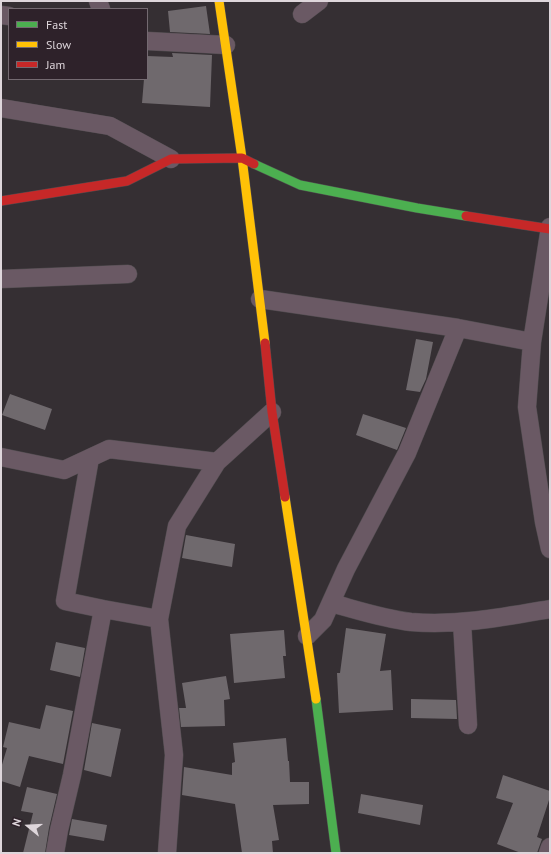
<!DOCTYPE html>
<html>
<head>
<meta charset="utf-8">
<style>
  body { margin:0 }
  #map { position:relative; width:551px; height:854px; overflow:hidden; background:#352f33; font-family:"PT Sans",sans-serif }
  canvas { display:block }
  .frame { position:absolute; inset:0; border:2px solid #ded6db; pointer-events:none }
  .legend { position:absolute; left:8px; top:8px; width:140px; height:72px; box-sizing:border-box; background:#2e222a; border:1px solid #746a71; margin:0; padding:5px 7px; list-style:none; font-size:12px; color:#ded6db }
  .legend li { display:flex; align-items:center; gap:8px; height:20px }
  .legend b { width:20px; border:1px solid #746a71 }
  .north { position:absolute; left:8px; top:806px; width:40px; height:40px; -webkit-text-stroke:3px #2e222a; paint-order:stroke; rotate:288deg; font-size:11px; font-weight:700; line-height:16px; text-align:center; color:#ded6db }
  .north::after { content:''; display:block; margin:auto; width:14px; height:18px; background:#ded6db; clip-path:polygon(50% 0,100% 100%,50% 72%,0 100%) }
</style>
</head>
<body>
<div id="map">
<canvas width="551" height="854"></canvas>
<div class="frame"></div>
<ul class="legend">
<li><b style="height:5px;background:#4caf50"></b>Fast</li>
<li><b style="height:5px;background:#ffc107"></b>Slow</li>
<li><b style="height:5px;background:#c62828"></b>Jam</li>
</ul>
<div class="north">N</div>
</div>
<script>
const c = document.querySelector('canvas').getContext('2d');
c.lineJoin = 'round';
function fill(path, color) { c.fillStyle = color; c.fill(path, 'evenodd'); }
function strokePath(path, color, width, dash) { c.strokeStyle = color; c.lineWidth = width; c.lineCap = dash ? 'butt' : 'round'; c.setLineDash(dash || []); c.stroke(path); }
const building = new Path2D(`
  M206,6L210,34L170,32L168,11Z
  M172,53L212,55L210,107L142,103L144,79H147V56L173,57Z
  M416,339L433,342L426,379L420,392L406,390Z
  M10,394L52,409L45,430L2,415Z
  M363,414L406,428L397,450L356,435Z
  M186,535L235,544L232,567L182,558Z
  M346,628L386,634L380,671L391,670L393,710L339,713L337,673H340Z
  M284,630L286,656H283L285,678L234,683L230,634Z
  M56,642L85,648L80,677L50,670Z
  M226,676L230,699L224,700L225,726L181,727L179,708H186L182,683Z
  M411,699L456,700L457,719L411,718Z
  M46,705L73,711L63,764L29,756L20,787L1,781V768L7,748L3,747L9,722L40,729Z
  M92,723L121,729L111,777L84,770Z
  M286,738L288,761H289L290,782H309V804L273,805L279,840L272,841L273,853H242L235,804L182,795L184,767L232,775V763L235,762L233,743Z
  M503,775L550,791V797L537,837L542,839L537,853H521L497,844L513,803L496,798Z
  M27,787L57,794L49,828L45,853H23L33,813L21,811Z
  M361,794L423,805L420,825L358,813Z
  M72,819L107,825L104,841L69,835Z`);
const street = new Path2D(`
  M98,1L101,9
  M302,14L319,1
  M1,15L9,16
  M147,41L226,45
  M1,108L110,126L171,159
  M550,227L532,342L527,407L544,522L550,549
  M1,279L128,274
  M260,299L458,328L532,342
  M1,457L64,470L109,449L217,462L272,412
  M90,458L65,601L103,609
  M331,603C357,610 384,619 411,622C458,626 504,617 550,609
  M462,622L468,725
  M307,636L323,620L346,569L407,453L458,328
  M55,853L59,830L72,775L103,609L159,619
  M167,853L174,755L159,619L177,526L217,462
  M548,853L550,847`);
const fast = new Path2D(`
  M254,164L300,185L417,208L466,216
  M316,699L336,853`);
const slow = new Path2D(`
  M219,1L242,158L265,343
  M285,497L316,699`);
const jam = new Path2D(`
  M1,201L127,181L171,159L242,158L254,164
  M466,216L550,229
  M265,343L272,412L285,497`);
fill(building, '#6f696d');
strokePath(street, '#4f4b4e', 19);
strokePath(fast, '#4f4b4e', 10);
strokePath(slow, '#4f4b4e', 10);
strokePath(jam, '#4f4b4e', 10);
strokePath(street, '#6a5964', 18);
strokePath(fast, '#4caf50', 9);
strokePath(slow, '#ffc107', 9);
strokePath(jam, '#c62828', 9);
</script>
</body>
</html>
